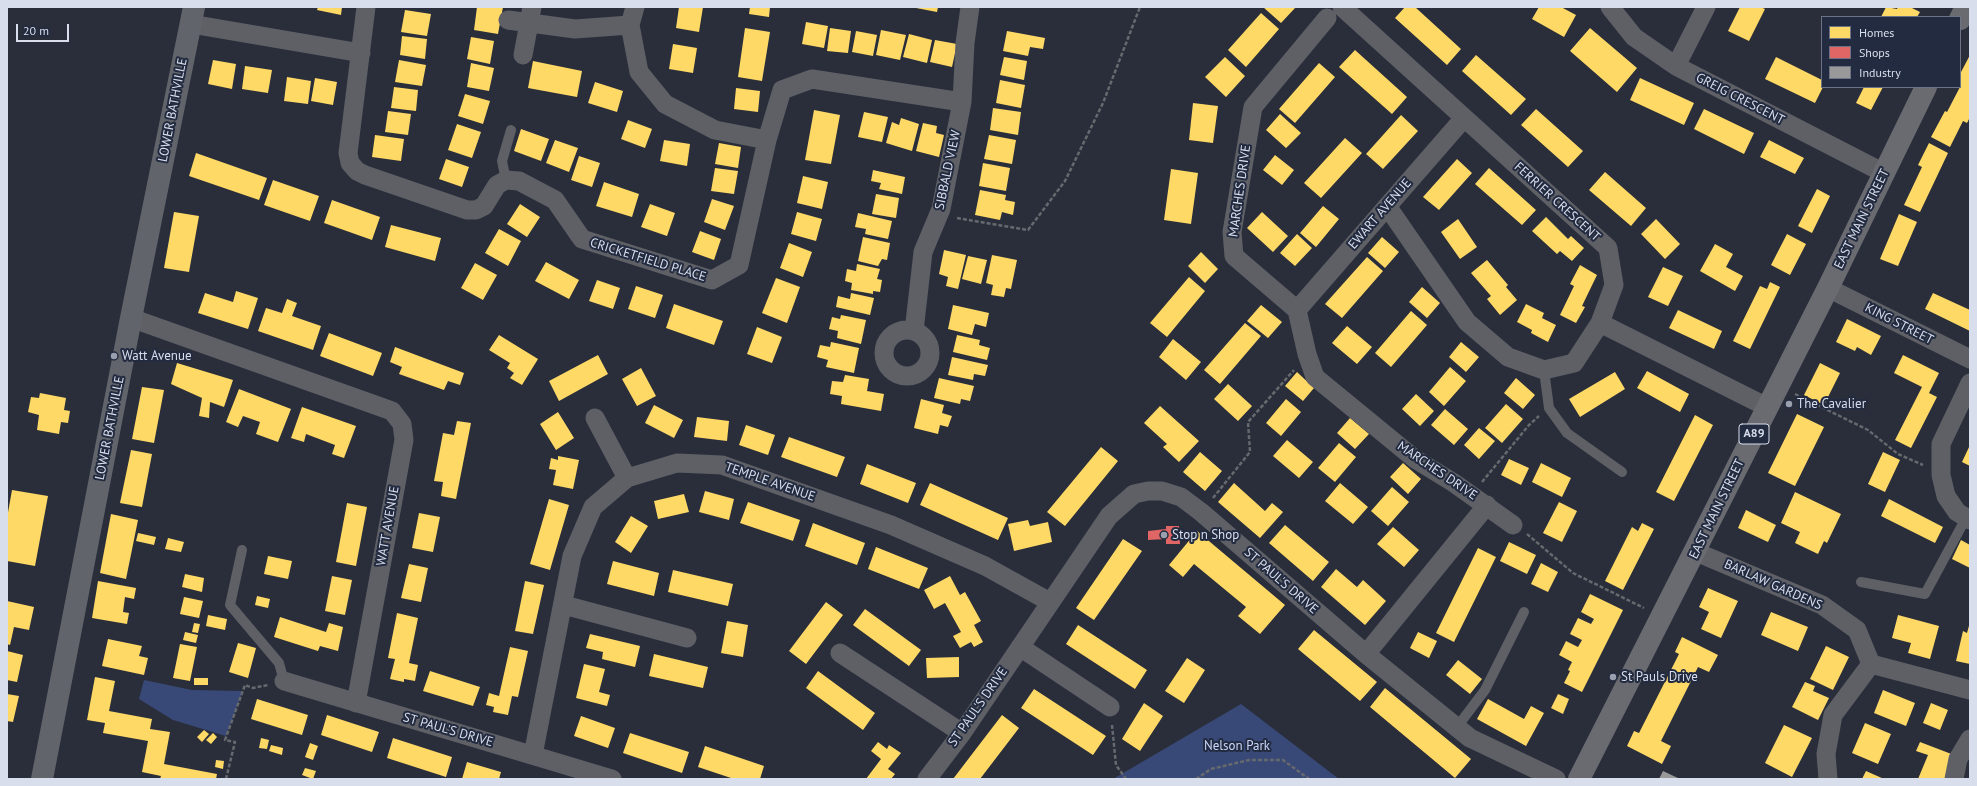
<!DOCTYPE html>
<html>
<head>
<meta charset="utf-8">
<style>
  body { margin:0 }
  #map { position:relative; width:1977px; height:786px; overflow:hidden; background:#292e3a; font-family:"PT Sans",sans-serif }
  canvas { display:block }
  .frame { position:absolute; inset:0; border:8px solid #d8deec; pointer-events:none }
  .legend { position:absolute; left:1821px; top:16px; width:140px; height:72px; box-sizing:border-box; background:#232b40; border:1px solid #6b7385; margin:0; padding:5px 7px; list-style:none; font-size:12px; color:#d8deec }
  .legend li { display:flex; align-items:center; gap:8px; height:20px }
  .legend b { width:20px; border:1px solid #6b7385 }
  .scale { position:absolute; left:16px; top:24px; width:53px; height:18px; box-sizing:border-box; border:2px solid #d8deec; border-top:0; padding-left:5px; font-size:12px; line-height:14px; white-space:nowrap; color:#d8deec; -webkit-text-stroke:3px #232b40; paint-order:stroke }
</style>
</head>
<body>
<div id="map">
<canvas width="1977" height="786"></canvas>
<div class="frame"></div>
<ul class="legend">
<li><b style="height:11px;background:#ffd966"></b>Homes</li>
<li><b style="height:11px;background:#e06666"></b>Shops</li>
<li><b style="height:11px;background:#999"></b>Industry</li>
</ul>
<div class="scale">20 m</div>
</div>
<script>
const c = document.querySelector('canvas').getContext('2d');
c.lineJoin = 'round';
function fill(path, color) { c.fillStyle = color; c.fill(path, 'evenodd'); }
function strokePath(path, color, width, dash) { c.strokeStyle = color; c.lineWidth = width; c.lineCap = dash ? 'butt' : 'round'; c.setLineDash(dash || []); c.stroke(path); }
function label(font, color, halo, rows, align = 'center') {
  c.font = font + ' "PT Sans",sans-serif'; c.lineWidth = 4; c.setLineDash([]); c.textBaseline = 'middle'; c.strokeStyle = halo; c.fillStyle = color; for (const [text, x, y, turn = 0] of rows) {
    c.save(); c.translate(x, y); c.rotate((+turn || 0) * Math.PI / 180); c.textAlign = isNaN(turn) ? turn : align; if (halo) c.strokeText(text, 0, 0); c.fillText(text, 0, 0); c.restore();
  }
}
const green = new Path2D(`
  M144,680L192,690L243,691L226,736L173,720L139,699Z
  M1241,704L1339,779H1113Z`);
const homes = new Path2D(`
  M318,7H342L341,15L317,10Z
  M477,7H503L498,34L474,30Z
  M679,7H703L699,32L676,28Z
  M750,7H770L769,17L749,14Z
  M911,7H938L937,12Z
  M1263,7H1296L1281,23Z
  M1405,7H1415L1461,49L1447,65L1395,18Z
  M1539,7H1561L1576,15L1564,37L1532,19Z
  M1740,7H1760L1765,9L1749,41L1728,31Z
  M1886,7L1897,9L1898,7H1910L1920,12L1917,17H1881Z
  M405,10L431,14L427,36L401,32Z
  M1261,13L1279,29L1246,67L1228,50Z
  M806,22L828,26L824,48L802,44Z
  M745,28L770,32L762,81L738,77Z
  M830,28L851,31L848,53L827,51Z
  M1590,28L1637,68L1617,92L1570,51Z
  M881,30L906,35L900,60L876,55Z
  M856,31L877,35L873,56L852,52Z
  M1007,31L1045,38L1043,49L1030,47L1028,56L1003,51Z
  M909,34L932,40L927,63L903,57Z
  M402,36L427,39L425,59L400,55Z
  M471,37L494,41L490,64L467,59Z
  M935,40L957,44L952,67L930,62Z
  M673,44L697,48L693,73L669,69Z
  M1355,50L1407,97L1392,114L1339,67Z
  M1476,55L1526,99L1511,115L1462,71Z
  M1970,55V117L1967,123L1963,121L1950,147L1931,137L1945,111L1947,112L1960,87V74Z
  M1004,57L1027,61L1024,80L1000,75Z
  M1225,57L1245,76L1226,97L1205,77Z
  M1776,57L1822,80L1823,87L1815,103L1765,79Z
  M213,60L236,64L232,89L208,84Z
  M399,60L426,65L422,86L395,82Z
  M533,61L582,71L577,97L528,88Z
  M471,63L494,68L489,91L467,87Z
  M1319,63L1335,77L1295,123L1279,109Z
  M245,66L272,70L268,93L242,89Z
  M287,77L311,81L308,104L284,101Z
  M315,78L337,82L333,105L311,101Z
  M1640,78L1694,103L1684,125L1630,100Z
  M1000,80L1025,85L1021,108L996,103Z
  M595,82L623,91L617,112L588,103Z
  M394,87L418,90L416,111L391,108Z
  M1864,87H1883L1871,110L1856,103Z
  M736,88L760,91L758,112L734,109Z
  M465,94L490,101L483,124L458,116Z
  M1193,103L1218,106L1213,143L1189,140Z
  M993,108L1021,112L1018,135L990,130Z
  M1536,109L1583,151L1568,167L1521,125Z
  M1704,109L1754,133L1744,154L1694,129Z
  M814,110L840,115L831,164L805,160Z
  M388,111L411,114L408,135L385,132Z
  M864,112L888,117L882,142L858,137Z
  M1280,114L1301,133L1286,148L1266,130Z
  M1401,115L1418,131L1383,169L1366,154Z
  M901,118L919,124L912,151L886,143L892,122L899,125Z
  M628,120L652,129L645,148L621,139Z
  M923,123L937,126L936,133L944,135L939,157L916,151Z
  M457,124L481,132L472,158L448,150Z
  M521,129L549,139L541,161L514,151Z
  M375,135L404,139L401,161L372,157Z
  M989,135L1016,140L1012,164L984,159Z
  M1345,138L1362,153L1321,198L1304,183Z
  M555,140L578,148L569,172L546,163Z
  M664,140L690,144L687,166L660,161Z
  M1769,140L1804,158L1795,174L1760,157Z
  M719,143L741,147L738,168L715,164Z
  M1929,143L1948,153L1920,212L1904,205L1922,167L1918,165Z
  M196,153L267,178L259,200L189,176Z
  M1275,155L1294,170L1282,185L1263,170Z
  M579,156L600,163L592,187L571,180Z
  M446,159L469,167L462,187L439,179Z
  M1457,159L1472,173L1439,210L1423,197Z
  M983,163L1010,168L1006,191L979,186Z
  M715,168L738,171L734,194L711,191Z
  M1489,168L1536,210L1522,225L1475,184Z
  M1171,169L1198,173L1191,224L1164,220Z
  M873,170L905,177L902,194L879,189L881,183L871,181Z
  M1605,172L1646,208L1631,226L1589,190Z
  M803,176L828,182L822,209L797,203Z
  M273,180L319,196L310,221L264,205Z
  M604,182L639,194L632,217L596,206Z
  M1817,189L1830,196L1812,233L1798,226Z
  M980,190L1006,195L1005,200L1015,202L1013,215L1002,212L1000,220L975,215Z
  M876,194L899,198L896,218L872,214Z
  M712,199L734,206L725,230L704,222Z
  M332,200L380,217L372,240L324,223Z
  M520,204L540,217L527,237L507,224Z
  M650,204L675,213L667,236L641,227Z
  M1323,206L1339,219L1316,247L1300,233Z
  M174,212L199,216L189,272L164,268Z
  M797,212L822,219L816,241L791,234Z
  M1262,212L1288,236L1273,252L1247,228Z
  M858,213L892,221L888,239L865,234L866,229L855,227Z
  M1899,214L1917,222L1898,266L1880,259Z
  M1546,217L1568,239L1571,236L1584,248L1572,261L1560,251L1557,254L1532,231Z
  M1458,219L1477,247L1460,259L1441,232Z
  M1656,219L1680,244L1665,259L1641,234Z
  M391,225L441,238L435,261L385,247Z
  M499,229L521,241L508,266L485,253Z
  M700,231L721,239L714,260L692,252Z
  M1297,234L1312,248L1295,266L1280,253Z
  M1787,234L1806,244L1790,275L1771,265Z
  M863,237L890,243L887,260L882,259L878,266L858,261Z
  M1382,237L1399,252L1385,268L1368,253Z
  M789,243L812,252L803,277L780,268Z
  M1715,244L1733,254L1726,267L1743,276L1735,291L1700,271Z
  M944,250L966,255L958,289L946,286L948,277L939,274Z
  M1201,252L1218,269L1205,283L1188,266Z
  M992,255L1017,260L1011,289L1006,288L1004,297L991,295L993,285L986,283Z
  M968,256L987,260L981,284L962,279Z
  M1367,257L1383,271L1342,318L1325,304Z
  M1487,260L1508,285L1506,287L1517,300L1500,315L1487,299L1491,296L1471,273Z
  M546,262L579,280L569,299L535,281Z
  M475,263L497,275L483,300L461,288Z
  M857,264L880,269L877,279L882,280L880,292L873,291V294L851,290L852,283L845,281L847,269L856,271Z
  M1580,265L1597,275L1582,306L1585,307L1576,323L1560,315L1574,286L1570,284Z
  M1663,267L1683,276L1668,306L1648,297Z
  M1189,277L1205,291L1167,337L1150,323Z
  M776,278L800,287L787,323L762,313Z
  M597,280L620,288L613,309L589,301Z
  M1770,282L1780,287L1750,349L1733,341L1760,286L1767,289Z
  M636,286L663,295L655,318L628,309Z
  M1422,287L1440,303L1427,318L1409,302Z
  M236,291L258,298L248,329L198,313L205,293L233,302Z
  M851,293L874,298L870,315L836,307L838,296L850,299Z
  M1933,293L1970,310V331L1925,309Z
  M287,299L297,303L292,316L321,326L313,350L258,331L266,308L282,313Z
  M674,304L723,321L714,345L666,328Z
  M1526,304L1544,313L1542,318L1556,325L1548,342L1531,333L1532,330L1517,322Z
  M953,305L989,313L986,327L975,324L972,335L948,329Z
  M1261,305L1282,322L1268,338L1247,321Z
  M1678,310L1722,331L1714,349L1669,328Z
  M1411,311L1427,325L1391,367L1375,353Z
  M841,315L866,320L861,344L837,338L838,331L829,329L832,317L840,319Z
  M1847,319L1881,336L1871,355L1857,347L1855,351L1836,342Z
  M1245,323L1261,336L1220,384L1204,370Z
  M1347,326L1372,347L1357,364L1332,343Z
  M757,327L782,337L772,363L747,354Z
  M329,333L382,353L373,376L320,356Z
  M499,335L538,359L522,385L510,378L514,373L507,368L510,363L489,350Z
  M957,335L980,340L979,345L990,348L987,360L953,352Z
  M1173,339L1201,362L1186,380L1159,357Z
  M831,342L859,348L854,373L826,367L828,360L817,357L820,345L830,347Z
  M1461,342L1479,357L1466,372L1449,357Z
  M395,347L464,373L460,385L448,381L444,390L399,374L402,367L390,362Z
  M598,355L608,374L559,401L549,381Z
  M1903,355L1939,373L1929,393L1937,397L1911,448L1895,440L1922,387L1894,373Z
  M952,357L988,365L985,376L974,374L973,380L948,375Z
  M177,363L233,380L224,407L210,402L209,418L199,416L202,398L171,384Z
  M1820,363L1840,373L1824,405L1804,395Z
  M1450,367L1466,381L1444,406L1429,392Z
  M641,368L656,396L637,406L622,379Z
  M1647,371L1689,394L1680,412L1637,388Z
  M1297,372L1314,388L1303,401L1285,386Z
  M1615,372L1625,389L1580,417L1569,399Z
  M845,375L869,379L867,391L884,394L881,411L841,404L842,396L830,394L832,381L843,382Z
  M939,378L974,386L970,401L961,399L960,404L934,398Z
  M1516,378L1535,395L1523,409L1504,393Z
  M1228,384L1252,406L1238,421L1214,399Z
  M142,387L164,390L154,443L132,439Z
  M239,389L291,409L278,442L256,434L260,422L243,416L238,427L226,422Z
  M40,393L66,398L64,410L70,411L68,423L61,422L59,434L37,430L39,415L28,412L31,397L39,398Z
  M1416,394L1434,411L1420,426L1402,409Z
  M921,399L944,405L942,413L952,416L948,427L940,425L938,434L914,428Z
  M1286,399L1301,412L1281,436L1266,423Z
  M1506,404L1523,419L1502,443L1485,428Z
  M654,405L683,420L674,438L645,423Z
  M1160,406L1199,441L1179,462L1163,447L1167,444L1144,423Z
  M302,407L356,426L344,458L332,454L335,445L306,434L304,442L291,438Z
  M1445,409L1468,429L1454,445L1431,425Z
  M558,412L574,438L556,450L540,424Z
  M1797,414L1824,427L1795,486L1768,473Z
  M1695,415L1713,425L1674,501L1656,492Z
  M697,417L729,421L727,441L694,437Z
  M1350,418L1369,434L1355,449L1337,433Z
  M457,421L471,423L456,499L441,496L443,482L434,481L443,433L454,435Z
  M746,425L775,435L768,455L739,445Z
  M1479,428L1495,441L1479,459L1464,445Z
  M789,437L845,457L837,477L781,457Z
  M1287,440L1313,462L1299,478L1273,456Z
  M1339,443L1356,457L1335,482L1318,468Z
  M1970,445V466L1962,462Z
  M1101,447L1118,461L1065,526L1047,512Z
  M131,450L152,454L142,507L120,503Z
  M1200,452L1222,471L1205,491L1183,472Z
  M1883,452L1900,460L1885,492L1868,484Z
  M558,456L579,460L573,489L553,485L556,470L549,469L551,458L558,460Z
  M1509,459L1529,468L1521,485L1501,475Z
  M1403,463L1421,479L1408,494L1390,477Z
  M1541,463L1571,478L1562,497L1532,482Z
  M867,464L916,483L908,503L860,484Z
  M930,483L1008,518L998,540L920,505Z
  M1234,483L1265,511L1272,503L1283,512L1260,538L1218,502Z
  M1340,483L1368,507L1353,524L1325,501Z
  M1392,487L1409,502L1388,526L1371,511Z
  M12,490L48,496L35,566L7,561V518Z
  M705,491L734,499L729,520L699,512Z
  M1795,492L1841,514L1827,543L1824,541L1818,554L1795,543L1800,532L1781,523Z
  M684,494L689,512L658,519L654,501Z
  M549,499L569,505L550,570L530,564Z
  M1889,499L1943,527L1935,543L1881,516Z
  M748,502L800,520L793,541L740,523Z
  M1559,502L1577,511L1562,542L1543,533Z
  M347,503L367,507L356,566L336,562Z
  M1746,510L1776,525L1768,542L1738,528Z
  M419,513L440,517L433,552L412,548Z
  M111,514L138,520L126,579L100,573Z
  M631,516L648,526L631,553L615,542Z
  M1028,520L1030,526L1048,522L1052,542L1014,551L1008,524Z
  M813,523L865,543L857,565L805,546Z
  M1642,523L1654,529L1623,590L1605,581L1632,527L1638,531Z
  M1285,525L1329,562L1313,581L1269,543Z
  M1393,527L1419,550L1404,567L1377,544Z
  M1197,531L1285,605L1260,634L1238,616L1246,607L1194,564L1183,577L1169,565Z
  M138,533L156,537L154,545L136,541Z
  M168,538L184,542L181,552L165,549Z
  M1123,539L1142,551L1094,620L1076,608Z
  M1961,540L1970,545V568L1952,559Z
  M1509,542L1536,555L1527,574L1500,561Z
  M876,547L928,568L919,589L868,569Z
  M1478,548L1496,557L1454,642L1436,633Z
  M268,556L292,561L288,579L264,574Z
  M613,561L659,573L654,596L607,584Z
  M1541,563L1558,572L1548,592L1531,584Z
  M409,564L428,568L421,602L401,598Z
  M1336,569L1357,587L1363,580L1386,601L1365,625L1321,587Z
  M673,570L733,584L728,606L668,592Z
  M185,574L204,578L202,592L182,587Z
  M332,576L352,580L345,615L325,611Z
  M950,576L960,595L965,592L981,621L974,625L983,642L974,647L971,642L960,648L953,636L961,632L945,603L934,609L924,590Z
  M98,581L136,588L134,599L125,597L123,612L129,613L127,624L92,618Z
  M525,581L544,585L533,634L515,631Z
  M1708,588L1738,601L1721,638L1701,629L1709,612L1699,607Z
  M1590,594L1623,610L1582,692L1564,683L1570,671L1568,670L1572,662L1559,655L1566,641L1578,647L1582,640L1570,634L1578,618L1591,624L1594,619L1581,612Z
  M257,596L270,599L268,608L255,605Z
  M184,597L203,601L199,618L180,614Z
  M7,601L34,607L29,630L14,627L10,645L7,644Z
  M826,602L843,615L806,664L789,651Z
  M865,609L921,650L909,666L853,625Z
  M1771,612L1808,627L1798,651L1761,635Z
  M397,613L418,618L409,663L418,665L415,681L404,679V682L390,679L395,659L388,658Z
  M208,615L227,619L225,630L206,626Z
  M1898,615L1939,626L1930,659L1908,653L1911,643L1892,638Z
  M280,617L326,632L329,623L343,627L338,651L320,646L318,651L274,637Z
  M727,621L748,625L743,657L721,653Z
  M1970,622V664L1956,661L1963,631L1967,633Z
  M194,623L200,624L198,633L192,632Z
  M1078,625L1147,670L1135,689L1066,644Z
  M1314,630L1377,682L1360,701L1298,649Z
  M185,632L198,635L196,643L183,640Z
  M1418,632L1437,641L1429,658L1410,648Z
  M590,634L640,646L635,667L602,659L603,652L586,648Z
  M1682,637L1718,655L1709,672L1698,667L1661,741L1671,746L1662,764L1627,746L1634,731L1639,733L1679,654L1675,652Z
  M108,639L142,646L139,656L148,658L144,675L102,666Z
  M238,643L256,648L248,678L229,672Z
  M180,644L197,647L190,681L173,678Z
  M1826,646L1849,657L1833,690L1810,679Z
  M510,647L528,651L518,697L512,696L508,715L493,712L494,707L486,705L489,693L499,696Z
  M7,651L23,655L17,682L7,680Z
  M654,654L708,667L703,688L649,676Z
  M959,657V677L927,678L926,658Z
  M1187,658L1205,670L1184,703L1165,691Z
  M1458,660L1482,679L1470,694L1446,675Z
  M584,664L605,669L599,692L610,695L607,706L576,698Z
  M430,671L480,687L473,706L423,691Z
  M818,671L875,713L863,730L806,688Z
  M95,677L115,681L109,711L152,719L150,729L170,732L164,764L217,774L216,779H160L161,776L142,772L148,741L103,733L105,723L87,720Z
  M194,678H208V685H194Z
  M1805,682L1815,686L1813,691L1829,698L1818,720L1792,707Z
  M1385,688L1471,759L1455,778L1370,707Z
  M1034,689L1106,736L1093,755L1021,708Z
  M1883,690L1915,703L1906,726L1874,713Z
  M7,694L19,696L13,722L7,721Z
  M1558,694L1569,699L1563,714L1551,708Z
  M257,699L308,715L302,735L251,719Z
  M1488,699L1524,719L1531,706L1544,713L1526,746L1477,719Z
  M1144,703L1163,716L1140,751L1122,739Z
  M1931,703L1948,710L1940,730L1923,723Z
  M327,715L379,732L372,752L321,735Z
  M1002,715L1019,728L980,779H953Z
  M581,716L615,728L608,748L574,736Z
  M1865,723L1891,734L1878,764L1852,753Z
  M1784,725L1812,738L1792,777L1765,763Z
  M204,730L209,734L202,742L197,737Z
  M213,733L217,737L211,744L206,740Z
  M630,733L689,752L682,773L623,753Z
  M261,738L269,740L267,749L259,748Z
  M393,738L452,757L446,777L387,758Z
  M878,742L887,749L889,745L901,753L888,769L895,774L891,779H866L881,759L871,751Z
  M1920,742L1954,755L1945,779H1918L1928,755L1916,751Z
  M310,743L318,746L313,760L305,757Z
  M271,745L283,748L282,755L269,751Z
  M705,746L764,766L760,779H734L698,767Z
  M216,760L224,761L223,769L215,767Z
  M467,762L501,772L499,779H462Z
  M305,768L316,771L313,779L302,775Z
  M1866,771L1884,779H1862Z`);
const shops = new Path2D(`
  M1166,526H1179L1180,544H1166V539L1148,540V531L1166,529Z`);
const industry = new Path2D(`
  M1663,771L1680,779H1659Z`);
const path = new Path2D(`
  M957,218L1028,230L1065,181L1103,103L1140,7
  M1795,394L1868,430L1898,454L1923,465
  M1482,482L1529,425L1539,416
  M1213,498L1250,452L1248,422L1294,370
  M1527,534L1573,573L1644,608
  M1112,725L1116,765L1126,779
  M226,779L235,742L225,740L245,685L253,688L268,685
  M1196,779L1211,769L1249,760H1283L1309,779`);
const lane = new Path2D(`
  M506,180L502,161L511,130
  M1544,370L1549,408L1567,433L1622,472
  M242,550L230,605L279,663L284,681
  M1861,582L1925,594L1966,518
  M1457,727L1485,690L1524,612`);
const street = new Path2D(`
  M366,7L348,153L350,163L357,171L365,175L467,210H476L484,206L497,185L506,180L519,181L555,200L582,239L712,280L739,265L767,140L782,90L812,79L962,102
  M635,7L630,25L639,72L665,104L715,130L767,140
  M1342,7L1608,248L1614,285L1600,323L1574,363L1544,370L1508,357L1467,322L1387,206
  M1610,7L1634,37L1676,66L1884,173
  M1327,18L1253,107L1232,232L1234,256L1297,310L1307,354L1315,377L1415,459L1454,483L1513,525
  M508,20L575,29L630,25
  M191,24L361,53
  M523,55L532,7
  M1676,66L1706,7
  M1828,288L1970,359
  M1297,310L1464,118
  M131,318L392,411L402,424L404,440L356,703
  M1600,323L1767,407
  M884 353a23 23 0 1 1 46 0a23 23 0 1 1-46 0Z
  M914,331L923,252L941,209L962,102L965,43L970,7
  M1970,383L1941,444V475L1946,496L1957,512L1970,520
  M595,418L627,478
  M1696,552L1822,605L1857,630L1871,664L1970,690
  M564,605L687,638
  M1020,647L1110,707
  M840,653L962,733
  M1366,654L1487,505
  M284,681L612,779
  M533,755L572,556L593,507L627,478L677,463L722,465L891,525L985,566L1050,602
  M927,779L962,733L1109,516L1134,494L1148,491H1162L1181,497L1201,512L1366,654L1470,738L1556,779
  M1828,779L1826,754L1833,715L1871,664
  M1954,779L1958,759L1970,739`);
const secondary = new Path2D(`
  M42,779L131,318L194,7`);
const primary = new Path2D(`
  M1960,19L1966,7
  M1579,779L1828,288L1926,87`);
const markers = [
  [114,356,4,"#9ba0ae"],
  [1789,404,4,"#9ba0ae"],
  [1164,535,4,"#9ba0ae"],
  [1613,677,4,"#9ba0ae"]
];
const shields = [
  [1754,434,30]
];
const shieldNames = [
  ["A89",1754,434]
];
const streetNames = [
  ["GREIG CRESCENT",1740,99,27],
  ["LOWER BATHVILLE",173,110,-79],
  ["SIBBALD VIEW",948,170,-78],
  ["MARCHES DRIVE",1240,191,-82],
  ["FERRIER CRESCENT",1557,202,42],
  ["EWART AVENUE",1380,214,-49],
  ["EAST MAIN STREET",1862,219,-64],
  ["CRICKETFIELD PLACE",648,260,17],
  ["KING STREET",1899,324,27],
  ["LOWER BATHVILLE",110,428,-79],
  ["MARCHES DRIVE",1437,471,34],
  ["TEMPLE AVENUE",770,482,19],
  ["EAST MAIN STREET",1717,509,-64],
  ["WATT AVENUE",388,526,-80],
  ["ST PAUL'S DRIVE",1281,581,41],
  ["BARLAW GARDENS",1773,585,24],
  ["ST PAUL'S DRIVE",978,707,-55],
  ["ST PAUL'S DRIVE",448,730,16]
];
const poiNames = [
  ["Watt Avenue",122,356],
  ["The Cavalier",1797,404],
  ["Stop n Shop",1172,535],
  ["St Pauls Drive",1621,677]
];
const parkNames = [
  ["Nelson Park",1237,746]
];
fill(green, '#394977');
fill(homes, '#ffd966');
fill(shops, '#e06666');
fill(industry, '#999');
strokePath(path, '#66696e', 2.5, [4, 2]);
strokePath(lane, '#5e6066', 10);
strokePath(street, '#5e6066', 19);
strokePath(secondary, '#61646a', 22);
strokePath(primary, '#696b71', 22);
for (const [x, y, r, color] of markers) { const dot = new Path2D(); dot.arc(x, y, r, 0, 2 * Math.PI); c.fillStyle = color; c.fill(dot); strokePath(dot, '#232b40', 1.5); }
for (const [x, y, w] of shields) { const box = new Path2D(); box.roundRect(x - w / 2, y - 10, w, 20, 3); c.fillStyle = '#232b40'; c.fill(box); strokePath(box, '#d8deec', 1); }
label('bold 12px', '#d8deec', null, shieldNames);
label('13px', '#d8deec', '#232b40', streetNames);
label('13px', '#d8deec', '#232b40', poiNames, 'left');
label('13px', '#c9d7fc', '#232b40', parkNames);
</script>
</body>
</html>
